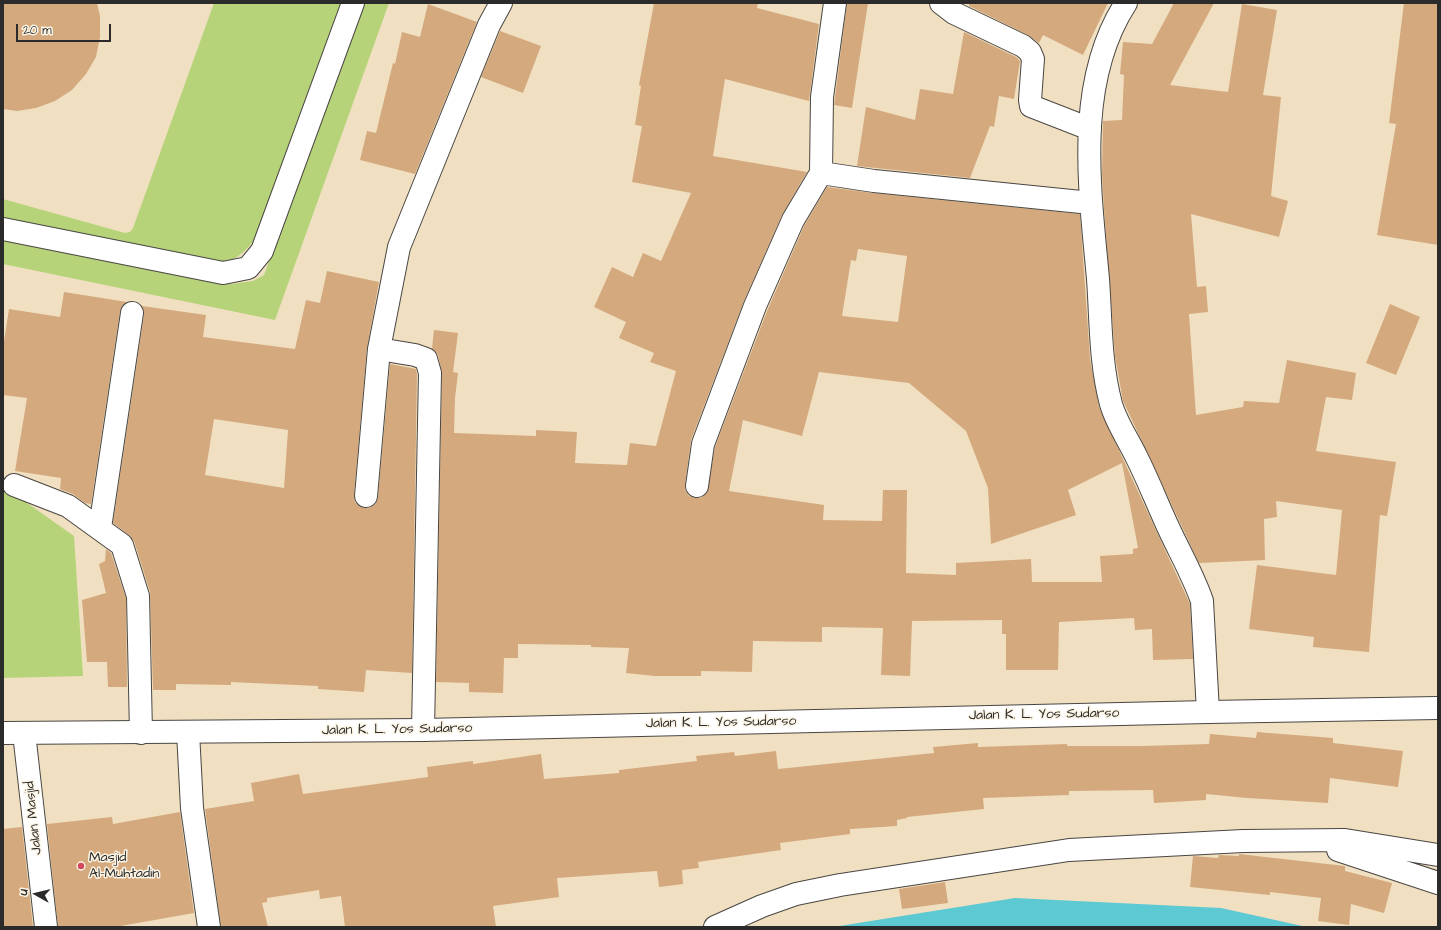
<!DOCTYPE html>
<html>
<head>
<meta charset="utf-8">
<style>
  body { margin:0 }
  #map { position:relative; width:1441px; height:930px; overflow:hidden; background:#f0e0c1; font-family:"Architects Daughter",sans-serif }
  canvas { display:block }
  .frame { position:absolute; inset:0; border:4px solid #2b2b2b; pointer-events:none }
  .north { position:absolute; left:16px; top:874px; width:40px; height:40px; -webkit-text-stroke:3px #fcf5e5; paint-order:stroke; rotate:278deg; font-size:11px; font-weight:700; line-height:16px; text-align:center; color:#2b2b2b }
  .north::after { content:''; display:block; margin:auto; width:14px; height:18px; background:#2b2b2b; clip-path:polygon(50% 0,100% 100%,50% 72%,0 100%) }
  .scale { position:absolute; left:16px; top:24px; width:95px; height:18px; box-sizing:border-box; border:2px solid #2b2b2b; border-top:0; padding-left:5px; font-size:12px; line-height:14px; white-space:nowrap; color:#2b2b2b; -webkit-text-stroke:3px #fcf5e5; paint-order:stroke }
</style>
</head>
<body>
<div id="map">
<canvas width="1441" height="930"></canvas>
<div class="frame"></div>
<div class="north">U</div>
<div class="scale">20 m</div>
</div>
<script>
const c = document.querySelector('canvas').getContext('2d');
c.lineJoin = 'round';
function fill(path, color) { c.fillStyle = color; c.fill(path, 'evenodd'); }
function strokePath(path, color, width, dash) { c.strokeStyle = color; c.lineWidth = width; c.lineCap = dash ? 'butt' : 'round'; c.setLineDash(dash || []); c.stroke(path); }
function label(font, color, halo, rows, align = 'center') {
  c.font = font + ' "Architects Daughter",sans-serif'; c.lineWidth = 3; c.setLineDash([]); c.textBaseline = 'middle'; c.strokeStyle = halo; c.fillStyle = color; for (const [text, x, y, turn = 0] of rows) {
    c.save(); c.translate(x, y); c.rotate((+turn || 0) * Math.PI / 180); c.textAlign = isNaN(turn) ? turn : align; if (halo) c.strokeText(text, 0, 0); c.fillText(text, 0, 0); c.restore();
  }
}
const green = new Path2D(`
  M214,3H346L261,231C251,245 241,258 224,263L3,219V199L125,233L130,232L133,228Z
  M362,3H389L275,320L3,264V239L23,241L231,284L253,281L264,275Z
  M3,489L23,500L74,536L83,676L3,678Z`);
const water = new Path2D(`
  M1015,898L1221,908L1307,927H833Z`);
const building = new Path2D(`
  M3,3H97L100,16V37L96,57L86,74L72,90L55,101L36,108L17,111L3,109Z
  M654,3H758L757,8L819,24L809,101L725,79L713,156L807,172L782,215L744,301L691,440L685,484V490L689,496L695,498H701L707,493L715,447L767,311L804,226L827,187L873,193L1080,214L1090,359L1099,407L1190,604L1193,659L1153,660L1152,629L1135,630L1134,618L1059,622L1058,670H1006V634H1002V620L912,621L910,676L881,675L883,628L822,627V642L753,641L752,672L701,671V676H655L626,673L629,648L591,647V645L518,644V658H504L503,693L469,692V683L436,682L442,373L438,355L432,348L434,330L458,333L453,372L458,373L455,398L454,433L536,436V430L577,432L575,463L627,465L630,443L656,446L676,371L650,362L654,353L619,338L626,322L594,307L612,267L633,277L643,253L661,261L691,193L632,182L642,126L635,125L641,86L639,85ZM858,249L907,256L898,322L842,316L851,260L856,261ZM819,372L909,383L966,431L988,488L991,544L1076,515L1068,490L1122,463L1138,548L1133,549V554L1100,556L1102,582H1032L1031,559L956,563V575L906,573L907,490H883L882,521L823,520L824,505L729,491L743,420L802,436Z
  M847,3H868L852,108L834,105Z
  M969,3H1108L1083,55L1043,35L1039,43L1028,35L969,6Z
  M1174,3H1214L1170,85L1228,92L1242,4L1277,10L1263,95L1281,97L1271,196L1288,201L1279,237L1191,214L1197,287L1206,286L1208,312L1189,314L1196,415L1243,407L1244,401L1279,403L1287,360L1356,373L1352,400L1326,397L1316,451L1396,462L1387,516L1380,515L1369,652L1313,647L1314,637L1249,629L1257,565L1336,575L1342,510L1276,501L1277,517L1264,519L1265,560L1199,563L1123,401L1115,356L1104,209L1102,173L1103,121L1122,120L1124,75L1120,74L1123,42L1152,44Z
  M1404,3H1438V245L1377,235L1396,124L1389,123Z
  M428,4L477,22L415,174L360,160L367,131L376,133L393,63L395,64L402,32L420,37Z
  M500,31L541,46L523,93L481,77Z
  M964,32L1016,57L1020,61L1014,99L999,96L994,127L990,126L970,178L857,166L866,107L915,120L920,89L953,94Z
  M327,271L379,282L367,348L354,495L355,502L359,506L365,508L371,507L376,503L378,497L390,364L416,369L417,375L412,673L366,670L364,692L318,689V686L231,682V685L176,684V690H153L150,592L134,541L129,535L113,523L144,315L142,306L206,315L203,337L295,349L306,300L320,303ZM214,419L288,430L284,488L205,475Z
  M64,292L127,302L122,306L120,311L91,504L85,503L73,494L60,489L61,478L15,471L27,398L3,395V348L9,309L60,317Z
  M1390,304L1420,317L1396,375L1366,363Z
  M106,549L111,553L126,598L127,687H108L107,662H87L82,600L106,593L99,564L105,561Z
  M1257,732L1333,738V743L1403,751L1398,787L1330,778L1328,803L1247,798L1206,794V800L1154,803L1153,790L1069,791V795L983,798L984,809L907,817V818L897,820V826L850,829V834L780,843L781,850L698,862L699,868L682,870L683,884L659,887L657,871L557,878L559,897L493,906L496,927H345L341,896L320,899L319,890L267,898V902L262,903L268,927H221L205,809L254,801L251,783L299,774L303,794L428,777L427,767L473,761V764L541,754L544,779L619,773V770L697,761L696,756L734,752L735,756L776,751L778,769L934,753L933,747L978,743V747L1067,744V746H1144L1209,744L1210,734L1256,738Z
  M180,812L194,913L115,927H58L47,824L112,817L113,824Z
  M22,827L33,927H3V829Z
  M1239,854L1345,866V871L1392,883L1384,913L1351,904L1349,925L1318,921L1321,898L1270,892V895L1190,887L1193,856L1218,858L1219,855L1239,856Z
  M945,882L948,903L902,909L899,889Z`);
const minor = new Path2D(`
  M835,3L822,97L821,173L874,181L1091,203
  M941,3L954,13L1023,46L1030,52L1033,59L1030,100L1031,106L1090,129
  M1126,3C1074,83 1090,190 1098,279C1101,321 1100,363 1111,404C1116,422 1129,441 1137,458C1147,478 1155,498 1164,518C1176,546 1192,572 1202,601L1208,712
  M3,229L223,273L248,268L262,251L353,3
  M379,349L415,355L426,359L430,373L423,730
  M14,485L68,506L122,545L138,596L141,733
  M697,486L703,444L755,306L793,220L821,173
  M366,496L379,349L399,247L489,25L501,3
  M100,528L132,313
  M188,732L192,808L209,927
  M24,733L46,927
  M1338,850L1438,883
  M715,927L762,906L796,894L840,885L1069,850L1243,841L1345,840L1438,855`);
const highway = new Path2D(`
  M3,733L423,730L1208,712L1438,708`);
const markers = [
  [81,866,4,"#d1495b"]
];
const streetNames = [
  ["Jalan K. L. Yos Sudarso",1044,715,-1],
  ["Jalan K. L. Yos Sudarso",721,723,-1],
  ["Jalan K. L. Yos Sudarso",397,730,-1],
  ["Jalan Masjid",34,818,-96]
];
const poiNames = [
  ["Masjid",89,858],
  ["Al-Muhtadin",89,874]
];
fill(green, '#b6d37a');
fill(water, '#5cc9d3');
fill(building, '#d4a97e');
strokePath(minor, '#494642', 24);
strokePath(highway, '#494642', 24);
strokePath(minor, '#fff', 22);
strokePath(highway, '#fff', 22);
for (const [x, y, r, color] of markers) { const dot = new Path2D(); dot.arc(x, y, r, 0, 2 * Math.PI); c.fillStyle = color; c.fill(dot); strokePath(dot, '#fcf5e5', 1.5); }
label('14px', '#2b2b2b', '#fcf5e5', streetNames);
label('14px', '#2b2b2b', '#fcf5e5', poiNames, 'left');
</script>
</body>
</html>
